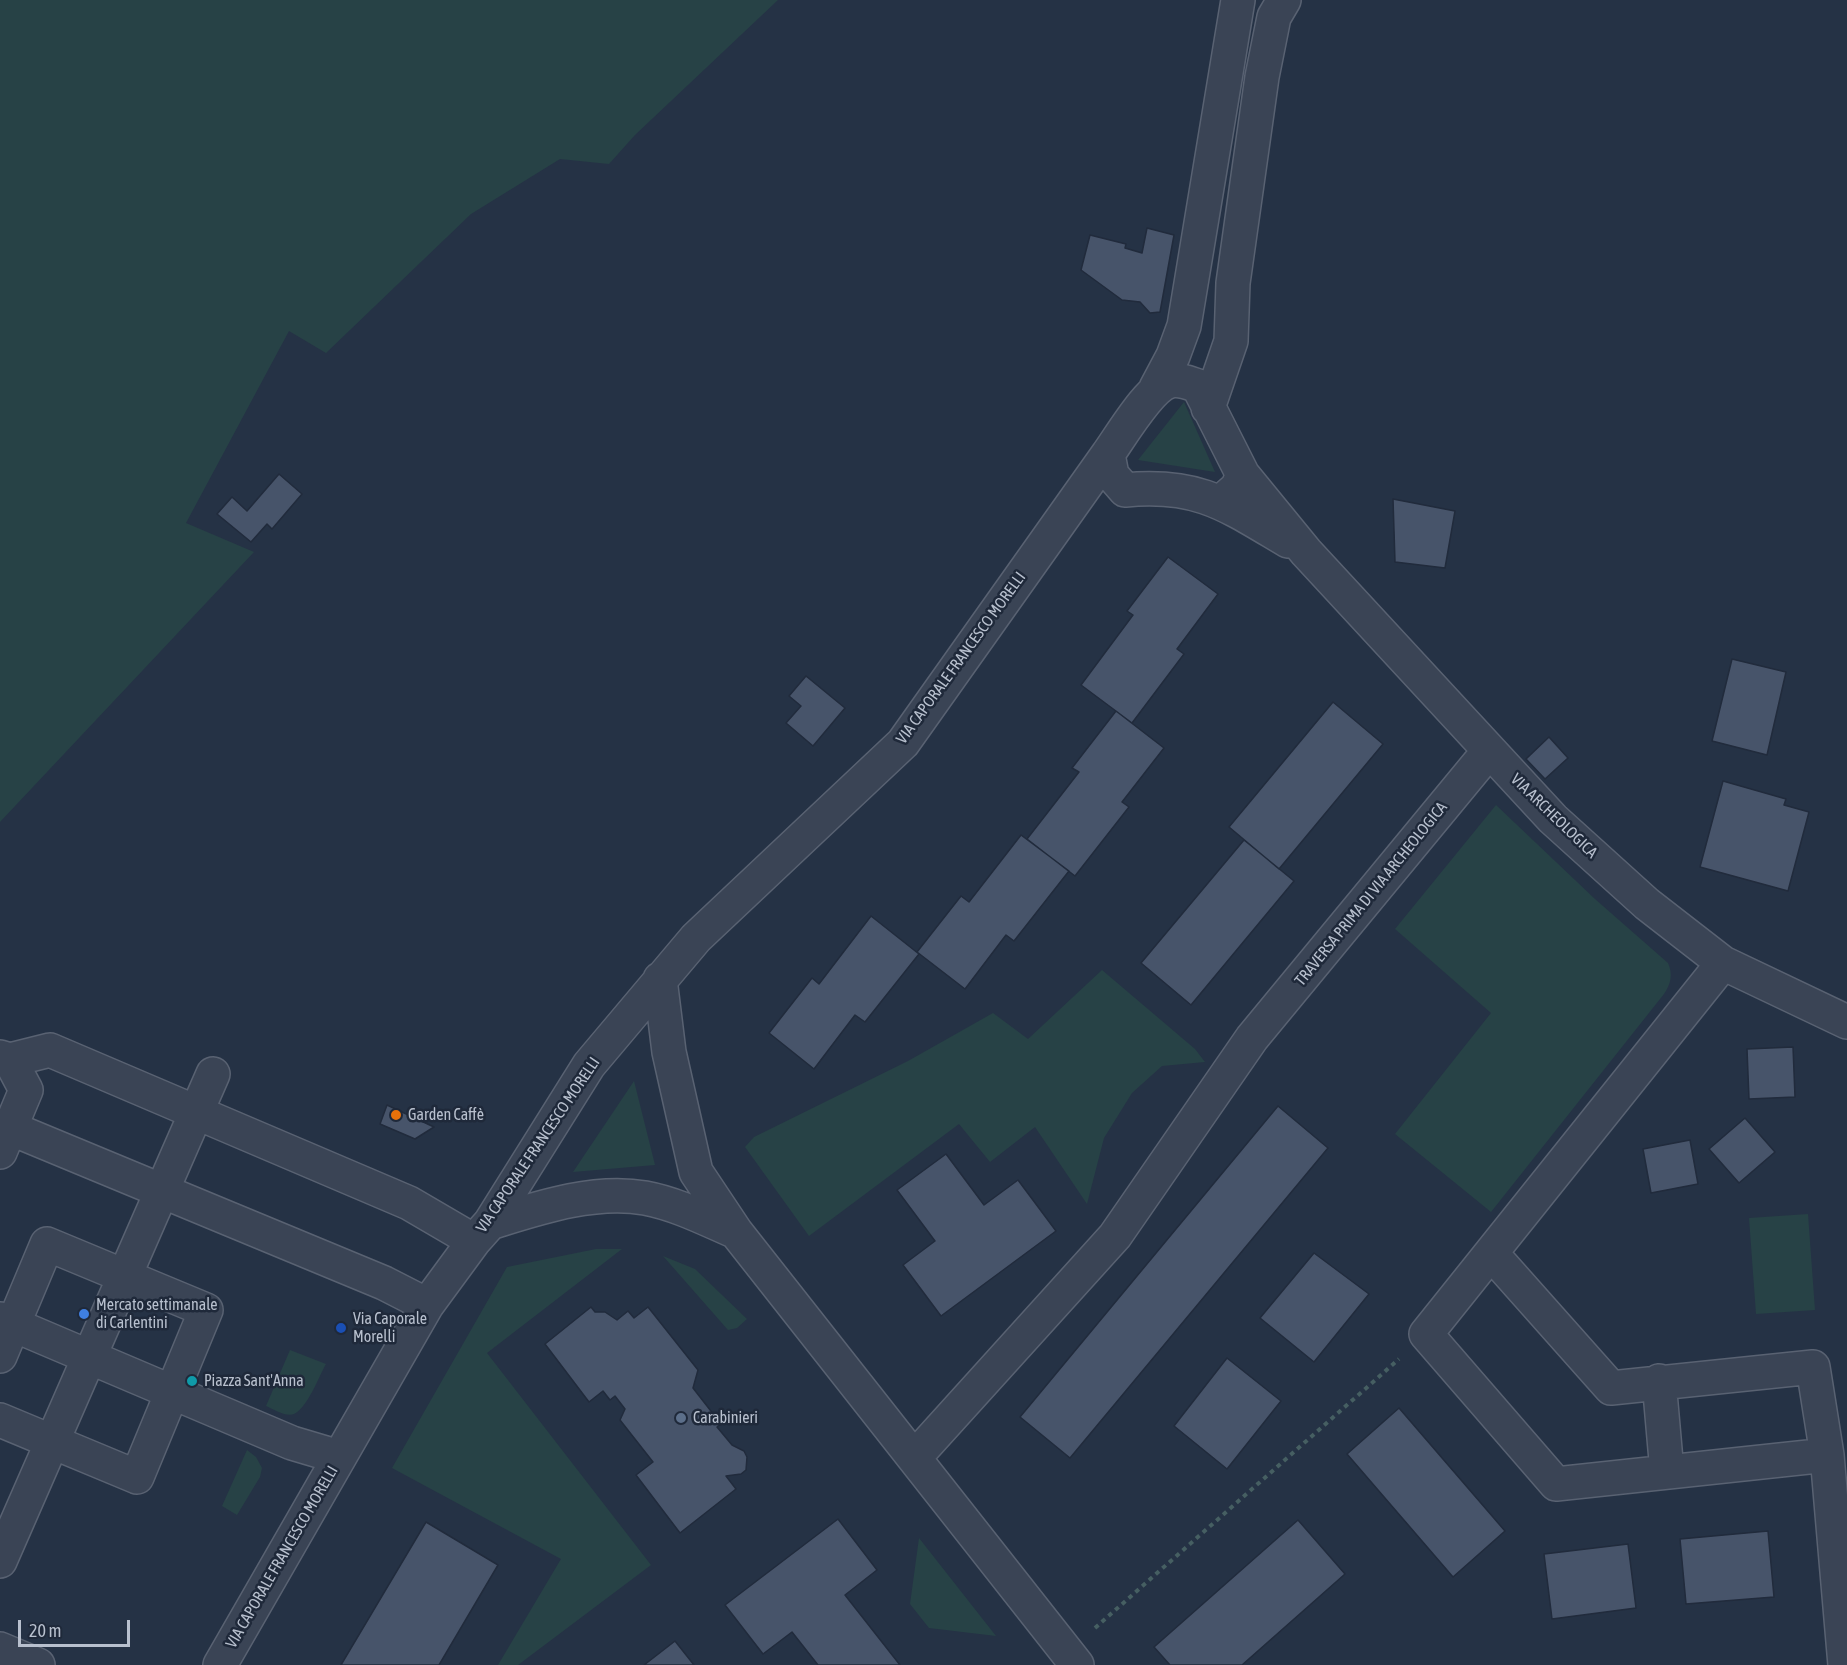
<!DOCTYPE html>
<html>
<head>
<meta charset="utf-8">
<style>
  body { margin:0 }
  #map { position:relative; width:1847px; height:1665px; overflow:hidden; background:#253245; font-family:"Asap Condensed",sans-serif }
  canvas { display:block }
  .scale { position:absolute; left:18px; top:1620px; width:112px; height:27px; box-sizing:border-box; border:3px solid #b8c0ce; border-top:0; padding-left:8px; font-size:18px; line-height:21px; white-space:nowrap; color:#b8c0ce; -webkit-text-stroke:4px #1f293a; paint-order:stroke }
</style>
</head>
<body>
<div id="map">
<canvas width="1847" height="1665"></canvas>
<div class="scale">20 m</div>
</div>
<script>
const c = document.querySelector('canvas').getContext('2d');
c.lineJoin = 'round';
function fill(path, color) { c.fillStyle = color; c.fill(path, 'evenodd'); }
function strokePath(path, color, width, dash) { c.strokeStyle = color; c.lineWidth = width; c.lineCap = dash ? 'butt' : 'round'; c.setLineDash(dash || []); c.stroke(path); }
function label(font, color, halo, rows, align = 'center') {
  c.font = font + ' "Asap Condensed",sans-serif'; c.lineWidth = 5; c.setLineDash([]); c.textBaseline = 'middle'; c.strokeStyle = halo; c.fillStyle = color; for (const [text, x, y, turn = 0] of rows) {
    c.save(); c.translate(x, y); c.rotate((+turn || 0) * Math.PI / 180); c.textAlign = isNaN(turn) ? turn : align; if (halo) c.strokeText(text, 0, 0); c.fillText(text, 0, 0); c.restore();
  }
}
const green = new Path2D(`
  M0,0H778L635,135L609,164L560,159L471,214L326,353L289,331L186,523L254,552L0,822Z
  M1184,402L1215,472L1138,460Z
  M1496,805L1595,899L1668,963C1673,974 1671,984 1664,994L1491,1212L1395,1134L1491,1013L1395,929Z
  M1102,970L1195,1049L1205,1062L1162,1066L1132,1093L1104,1138L1087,1204L1035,1127L990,1162L959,1124L809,1236L745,1147L754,1137L908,1061L993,1013L1028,1039Z
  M634,1081L655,1165L573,1172Z
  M1808,1214L1815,1310L1756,1314L1749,1218Z
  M596,1249H622L487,1353L651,1565L518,1665H498L561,1559L392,1468L507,1267Z
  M663,1256L695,1269L747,1319L737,1328L728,1330Z
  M290,1350L326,1364C318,1378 308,1407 294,1414C285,1417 273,1409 266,1406Z
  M247,1450L256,1457L262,1468L260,1477L237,1515L222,1506Z
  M919,1538L996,1636L929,1628L910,1604Z`);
const building = new Path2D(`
  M1147,228L1174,235L1160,312L1150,313L1140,302L1122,300L1081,270L1090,235L1126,244L1125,248L1142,253Z
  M279,474L302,494L272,529L267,524L251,542L217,514L232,497L247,511Z
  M1393,499L1455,511L1445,568L1395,562Z
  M1168,557L1218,594L1177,649L1184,654L1132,723L1081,685L1133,615L1127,611Z
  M1732,659L1786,672L1767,755L1712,741Z
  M806,676L845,708L813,746L786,723L801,706L789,696Z
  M1333,702L1383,744L1279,869L1229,827Z
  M1116,711L1164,748L1122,802L1129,807L1075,876L1027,839L1079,772L1072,768Z
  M1549,737L1568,758L1545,779L1526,759Z
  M1723,781L1786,799L1784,805L1809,812L1788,891L1700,867Z
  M1021,835L1069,871L1014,941L1006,935L965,989L917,952L961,896L969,902Z
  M1244,840L1294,881L1191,1005L1141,963Z
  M871,916L919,954L865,1022L855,1015L814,1069L769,1033L812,978L819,984Z
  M1793,1047L1795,1097L1749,1099L1747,1049Z
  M387,1105L434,1127L415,1139L380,1124Z
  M1278,1106L1328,1148L1070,1458L1020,1417Z
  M1745,1118L1775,1152L1739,1183L1709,1149Z
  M1690,1140L1698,1184L1651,1193L1643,1149Z
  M946,1154L984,1205L1018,1180L1056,1231L941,1316L903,1265L935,1241L897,1190Z
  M1314,1253L1369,1294L1314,1362L1260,1318Z
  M591,1307L595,1312H605L617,1320L628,1311L634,1318L648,1307L698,1370L693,1388L721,1424L717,1427L732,1445L744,1451L747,1457L746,1470L741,1474L726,1476L736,1489L680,1533L636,1475L653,1462L620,1420L625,1409L615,1396L610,1400L603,1391L589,1402L545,1344Z
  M1227,1358L1281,1401L1227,1469L1174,1426Z
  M1399,1408L1505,1531L1453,1577L1347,1454Z
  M838,1519L877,1570L845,1595L900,1665H818L792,1632L763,1654L725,1605Z
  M1298,1520L1345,1574L1242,1665H1170L1154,1647Z
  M426,1522L498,1565L439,1665H341Z
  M1768,1531L1774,1597L1686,1604L1680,1539Z
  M1628,1544L1636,1608L1552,1619L1544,1554Z
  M675,1641L694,1665H644Z`);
const path = new Path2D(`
  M1095,1628L1399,1359`);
const minor = new Path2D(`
  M1156,388L1173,356L1184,326L1238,0
  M1208,408L1231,341L1233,283L1262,77L1274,17L1284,0
  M1243,475L1306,552L1553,819L1647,904L1723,963L1847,1022
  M1221,502L1237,488L1243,475L1198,386C1189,383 1180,379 1171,381C1150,386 1121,436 1108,454L1112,475L1125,490C1199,483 1227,505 1288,541
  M1723,963L1426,1334L1556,1484L1827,1455
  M660,979L669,1052L696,1172L736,1232L1077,1665
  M0,1057L10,1060L26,1090L0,1152
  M10,1060L50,1050L409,1203L474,1241
  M10,1128L384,1283L427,1305
  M490,1223C538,1208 594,1189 645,1198C677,1204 706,1219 736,1232
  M1491,1253L1611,1388L1813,1367L1827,1455L1845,1665
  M0,1319L292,1443L339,1457
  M0,1356L47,1244L206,1310L137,1477L0,1420
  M1659,1381L1667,1472
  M915,1457L1115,1236L1252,1038L1489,751
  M0,1561L213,1074
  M0,1649L38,1665
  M220,1665L427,1305L474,1241L490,1223L589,1065L696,938L903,743L1108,454`);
const markers = [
  [396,1115,6,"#e8710a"],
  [84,1314,6,"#3f7fe0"],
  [341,1328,6,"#1a4fb4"],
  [192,1381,6,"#0f9aa8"],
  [681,1418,6,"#5c6f8a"]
];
const streetNames = [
  ["VIA CAPORALE FRANCESCO MORELLI",961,658,-54],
  ["VIA ARCHEOLOGICA",1554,816,44],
  ["TRAVERSA PRIMA DI VIA ARCHEOLOGICA",1371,894,-51],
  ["VIA CAPORALE FRANCESCO MORELLI",538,1145,-56],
  ["VIA CAPORALE FRANCESCO MORELLI",282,1557,-60]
];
const poiNames = [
  ["Garden Caffè",408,1115],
  ["Mercato settimanale",96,1305],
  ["di Carlentini",96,1323],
  ["Via Caporale",353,1319],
  ["Morelli",353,1337],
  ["Piazza Sant'Anna",204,1381],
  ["Carabinieri",693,1418]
];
fill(green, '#274246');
fill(building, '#47546a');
strokePath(building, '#212b3c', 1.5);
strokePath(minor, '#596272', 36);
strokePath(path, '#465f62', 4, [4.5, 4.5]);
strokePath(minor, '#3a4455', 33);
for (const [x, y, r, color] of markers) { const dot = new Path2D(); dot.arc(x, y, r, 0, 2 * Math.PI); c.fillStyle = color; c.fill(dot); strokePath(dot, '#1f293a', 2); }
label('16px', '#b8c0ce', '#1f293a', streetNames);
label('16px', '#b8c0ce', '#1f293a', poiNames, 'left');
</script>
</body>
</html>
